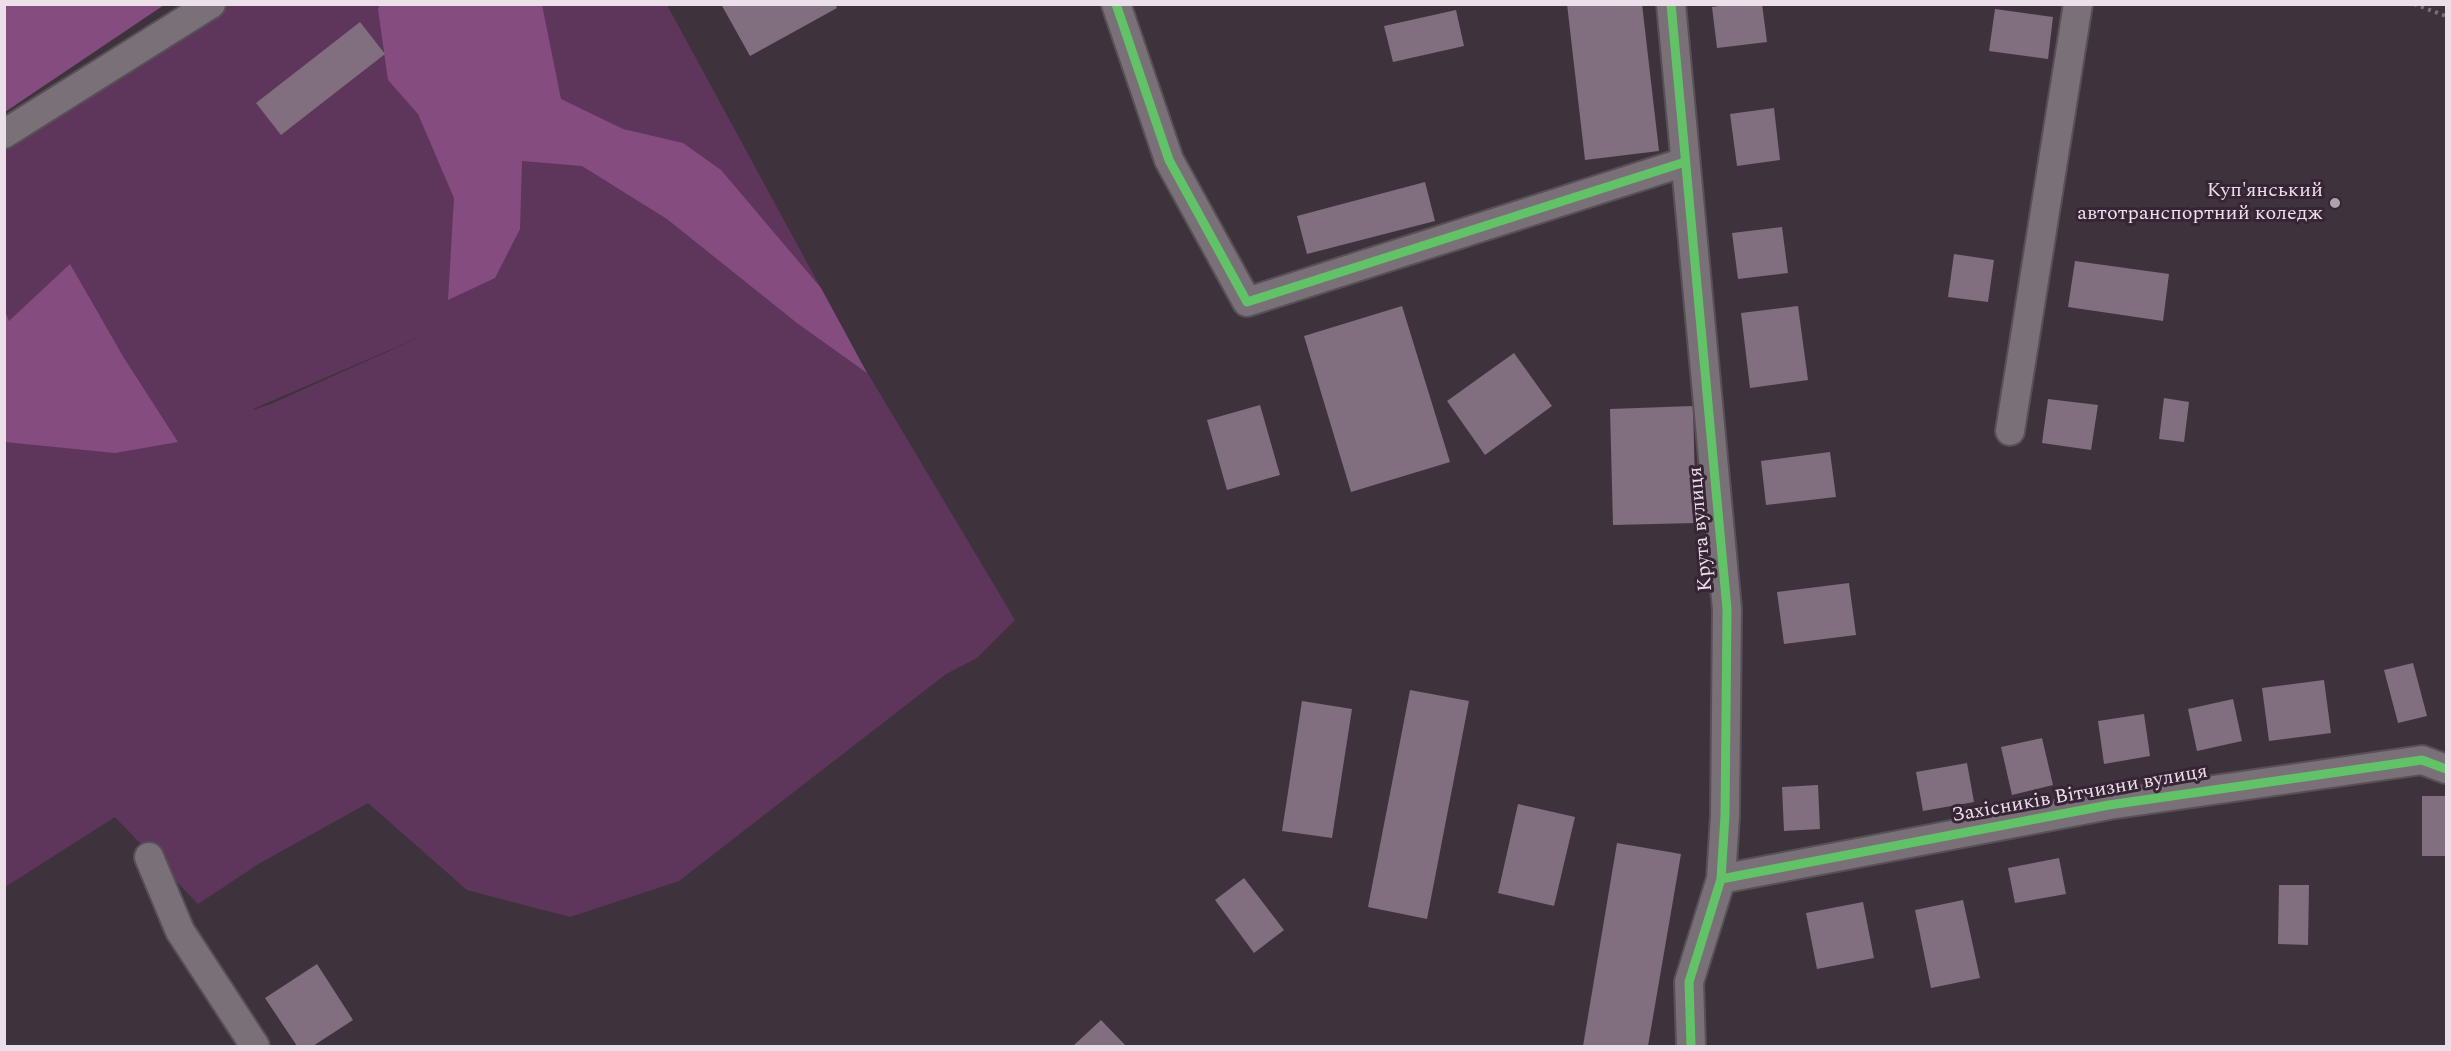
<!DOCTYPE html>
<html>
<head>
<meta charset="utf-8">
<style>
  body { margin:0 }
  #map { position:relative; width:2451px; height:1051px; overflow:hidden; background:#3e333c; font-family:Spectral,serif }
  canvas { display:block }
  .frame { position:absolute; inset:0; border:6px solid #ebdfea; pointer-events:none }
</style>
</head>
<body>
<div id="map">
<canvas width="2451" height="1051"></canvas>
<div class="frame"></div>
</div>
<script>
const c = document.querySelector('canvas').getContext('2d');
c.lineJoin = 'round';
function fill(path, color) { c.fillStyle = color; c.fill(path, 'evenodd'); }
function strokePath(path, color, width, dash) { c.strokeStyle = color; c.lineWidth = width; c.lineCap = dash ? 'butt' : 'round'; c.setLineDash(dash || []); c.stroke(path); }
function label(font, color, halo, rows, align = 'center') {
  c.font = font + ' Spectral,serif'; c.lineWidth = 6; c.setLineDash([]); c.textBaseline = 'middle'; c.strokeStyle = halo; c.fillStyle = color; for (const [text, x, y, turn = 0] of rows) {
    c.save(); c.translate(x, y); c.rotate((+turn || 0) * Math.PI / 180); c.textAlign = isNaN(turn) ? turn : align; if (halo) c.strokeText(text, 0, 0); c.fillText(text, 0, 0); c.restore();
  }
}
const green = new Path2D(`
  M220,5H667L861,362L1015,620L977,658L946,674L679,881L570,917L467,890L368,803L260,863L198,904L115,817L5,887V133ZM429,333L271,404L253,410V409Z`);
const forest = new Path2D(`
  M5,4H164V5L5,112Z
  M380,4L542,5L561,99L623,129L683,143L721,170L821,288L867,373L797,323L667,219L582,166L522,161L520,229L495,278L448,300L454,198L418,114L388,80L378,9Z
  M70,264L124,358L178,442L115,453L5,442V311L9,321Z`);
const building = new Path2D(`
  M721,4H835L837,8L750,56Z
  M1567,4H1642L1659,151L1585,160Z
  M1734,4H1762L1767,42L1717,48L1712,7Z
  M1995,9L2053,17L2048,59L1989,51Z
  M1456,10L1464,46L1393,62L1384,26Z
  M360,22L385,54L281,135L256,103Z
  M1774,108L1780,160L1737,166L1730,114Z
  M1425,182L1435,221L1307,254L1297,216Z
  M1782,227L1788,273L1738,279L1732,233Z
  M1954,254L1994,260L1988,302L1948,297Z
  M2075,261L2169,274L2163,321L2068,307Z
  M1402,306L1450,462L1351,492L1304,336Z
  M1798,306L1808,380L1750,388L1741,313Z
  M1514,353L1552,406L1485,455L1447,401Z
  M2164,398L2189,402L2184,442L2159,439Z
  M2048,399L2098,405L2091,450L2042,443Z
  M1260,405L1280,475L1227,490L1207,420Z
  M1693,406L1696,523L1613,525L1610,409Z
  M1830,452L1836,497L1766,505L1761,461Z
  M1849,583L1856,635L1784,644L1777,592Z
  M2413,663L2427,716L2398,723L2384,670Z
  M2324,680L2331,733L2269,741L2262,688Z
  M1410,690L1469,701L1427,919L1368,907Z
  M2233,699L2242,741L2197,751L2188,709Z
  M1302,701L1352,709L1332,838L1282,831Z
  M2144,714L2150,756L2104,764L2098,721Z
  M2042,738L2053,785L2012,795L2001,747Z
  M1967,763L1974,802L1923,811L1916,772Z
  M1818,785L1820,829L1784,831L1782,787Z
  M2422,796H2446V856H2422Z
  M1518,804L1575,817L1554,906L1498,893Z
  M1617,843L1681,854L1648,1046H1583Z
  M2059,858L2066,894L2015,903L2008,868Z
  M1244,878L1284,930L1254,953L1215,900Z
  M2279,885H2309L2308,945L2278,944Z
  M1963,900L1980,978L1931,988L1915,910Z
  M1863,902L1874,958L1817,969L1806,913Z
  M317,964L353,1020L313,1046H297L265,998Z
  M1101,1020L1126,1046H1073Z`);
const path = new Path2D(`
  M2414,4L2446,16`);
const street = new Path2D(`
  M1116,4L1169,160L1247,302L1685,162
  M1671,4L1727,609L1725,816L1721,879L1689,982L1691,1046
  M4,134L211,4
  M2010,431L2078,4
  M149,857L180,931L255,1046
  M1721,879L2109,805L2422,760L2446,769`);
const cycleway = new Path2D(`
  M1116,4L1169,160L1247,302L1685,162
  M1671,4L1727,609L1725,816L1721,879L1689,982L1691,1046
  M1721,879L2109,805L2422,760L2446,769`);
const markers = [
  [2335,203,6,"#aea3ad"]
];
const poiNames = [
  ["Куп'янський",2323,192],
  ["автотранспортний коледж",2323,215]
];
const streetNames = [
  ["Крута вулиця",1702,529,-95],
  ["Захісників Вітчизни вулиця",2080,795,-10]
];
fill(green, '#5f365b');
fill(forest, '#854c80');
fill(building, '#816e7f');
strokePath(street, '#584f57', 32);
strokePath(path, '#787177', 4, [3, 4.5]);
strokePath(street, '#797078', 28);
strokePath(cycleway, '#61c268', 9);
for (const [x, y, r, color] of markers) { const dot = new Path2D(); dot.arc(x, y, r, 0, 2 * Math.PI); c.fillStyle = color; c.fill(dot); strokePath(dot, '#372535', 2); }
label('20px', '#ebdfea', '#372535', poiNames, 'right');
label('20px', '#ebdfea', '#372535', streetNames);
</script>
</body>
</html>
